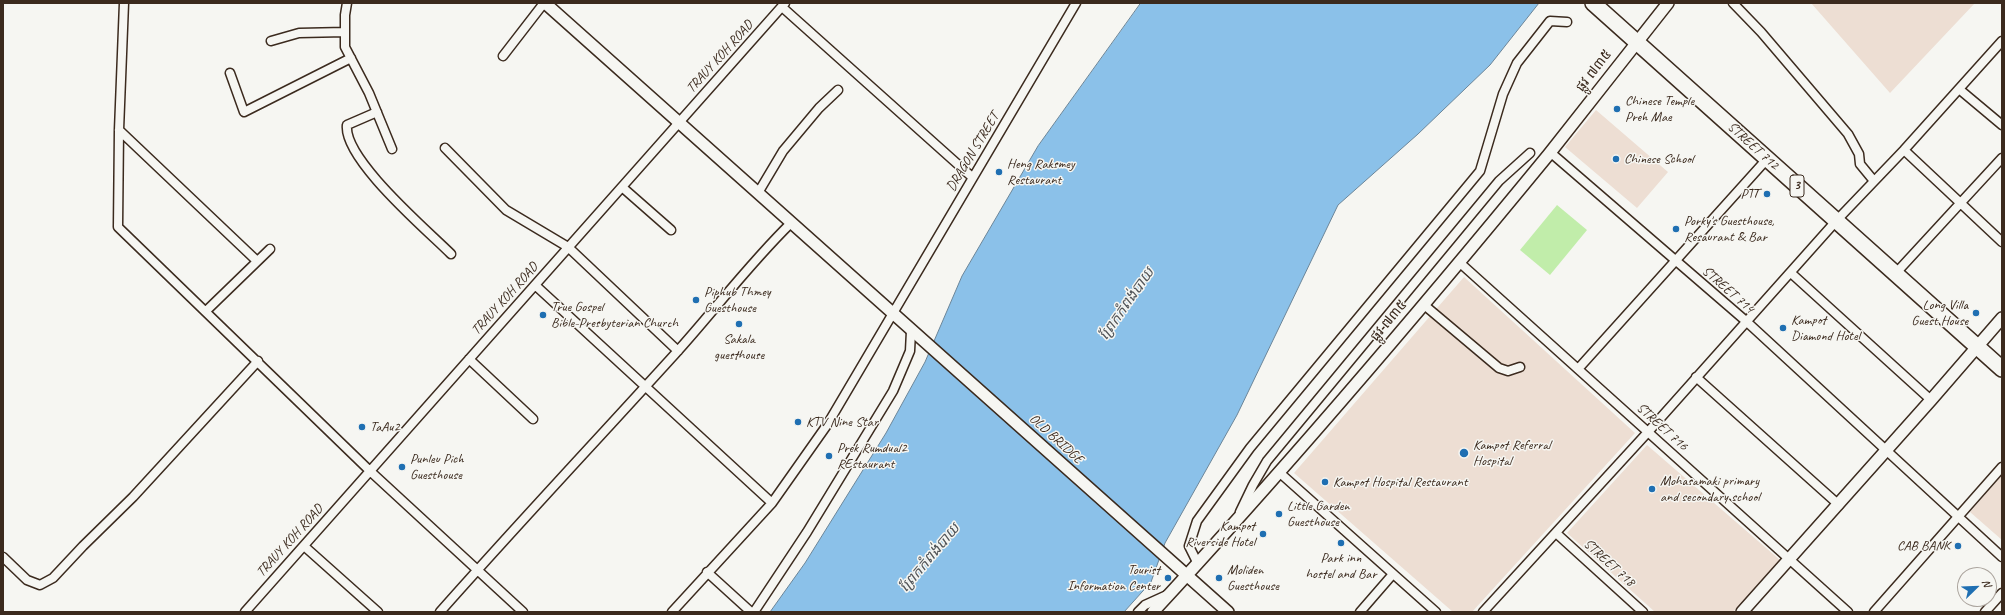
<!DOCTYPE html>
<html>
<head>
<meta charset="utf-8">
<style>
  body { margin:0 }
  #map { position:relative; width:2005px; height:615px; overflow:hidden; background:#f6f6f2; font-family:Caveat,sans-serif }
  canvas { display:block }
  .frame { position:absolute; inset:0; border:4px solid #3b2a1e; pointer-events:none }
  .north { position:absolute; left:1957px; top:567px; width:40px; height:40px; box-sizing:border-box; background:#f6f6f2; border:1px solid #aba49d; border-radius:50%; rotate:67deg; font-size:11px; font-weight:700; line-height:16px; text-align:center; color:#3b2a1e }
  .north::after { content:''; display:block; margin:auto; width:14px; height:18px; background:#1f6fb2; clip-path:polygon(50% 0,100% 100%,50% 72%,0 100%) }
</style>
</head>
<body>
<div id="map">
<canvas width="2005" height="615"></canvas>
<div class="frame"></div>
<div class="north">N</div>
</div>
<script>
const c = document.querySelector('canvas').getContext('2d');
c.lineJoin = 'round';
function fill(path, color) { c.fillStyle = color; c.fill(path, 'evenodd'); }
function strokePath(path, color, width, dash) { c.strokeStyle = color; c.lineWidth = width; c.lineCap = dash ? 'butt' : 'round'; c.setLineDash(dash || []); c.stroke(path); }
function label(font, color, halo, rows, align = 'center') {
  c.font = font + ' Caveat,"Noto Sans Khmer",sans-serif'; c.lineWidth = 3; c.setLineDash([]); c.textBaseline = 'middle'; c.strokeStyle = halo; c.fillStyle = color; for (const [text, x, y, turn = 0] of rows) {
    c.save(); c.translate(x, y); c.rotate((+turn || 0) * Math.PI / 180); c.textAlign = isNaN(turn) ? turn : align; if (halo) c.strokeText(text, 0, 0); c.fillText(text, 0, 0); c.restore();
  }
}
const built = new Path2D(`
  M1811,3H1975L1890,93Z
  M1596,110L1668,172L1637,208L1565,147Z
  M1464,277L1635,433L1472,612H1453L1294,473Z
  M1647,445L1780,560L1733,612H1655L1567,533Z
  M2002,475V540L1970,512Z`);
const green = new Path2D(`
  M1557,205L1587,230L1550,275L1520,250Z`);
const water = new Path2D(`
  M1141,3H1539L1490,65L1418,134L1338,205L1237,415L1165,543L1151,582L1124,612H770L805,563L886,433L925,362L962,276L1038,146Z`);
const street = new Path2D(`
  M124,3L119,130L118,227L370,471L523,612
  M347,3L345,15V47L369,93L392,149
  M1733,3L1761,32L1848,134L1859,154L1860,164L1874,181
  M782,7L972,177
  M271,41L299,33L345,32
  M503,56L544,3
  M230,73L244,112L351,58
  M1959,89L2002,125
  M377,112L347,125C343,159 427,230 451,254
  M119,130L257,261
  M445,148L506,210L568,247L678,351
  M1904,150L2002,242
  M1550,152L1747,322L2002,557
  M622,187L671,230
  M758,193L783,151L819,108L838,90
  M1459,262L1848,612
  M1791,273L1931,400
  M1896,273L2002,158
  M535,285L772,503
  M1423,304L1499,368L1508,371L1520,367
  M206,311L270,249
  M469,359L533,419
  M1578,369L1767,159
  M1696,377L1839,505
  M1280,473L1436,612
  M1240,512L1253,485L1267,461L1499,181L1530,153
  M1556,533L1643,612
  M304,546L378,612
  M3,557L27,580L40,585L53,578L83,546L133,497L258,361
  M1198,564L1189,546L1197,521L1250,448L1480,171L1503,94L1517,63L1550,21L1567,22
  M707,572L751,612
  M245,612L785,3
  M440,612C517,525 597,440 675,354C714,311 749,264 791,223
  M672,612L772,503L827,425L1076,3
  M754,612L807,532L893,391L910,351L911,331
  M1138,612L1145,605L1167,595
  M1360,612L1393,574
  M1483,612L1648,432L1837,220L1904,150L2002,41
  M1874,612L2002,467
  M1985,612L2002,593`);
const secondary = new Path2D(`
  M545,3L1228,612
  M1153,612C1290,464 1421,310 1549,154C1589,104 1628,53 1668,3
  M1742,612L1931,400L2002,318`);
const highway = new Path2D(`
  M1593,3L2002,369`);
const markers = [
  [1617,109,4,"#1f6fb2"],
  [1616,159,4,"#1f6fb2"],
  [999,172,4,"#1f6fb2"],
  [1767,194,4,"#1f6fb2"],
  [1676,229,4,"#1f6fb2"],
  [696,300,4,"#1f6fb2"],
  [1976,313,4,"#1f6fb2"],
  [543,315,4,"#1f6fb2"],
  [739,324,4,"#1f6fb2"],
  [1783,328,4,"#1f6fb2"],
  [798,422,4,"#1f6fb2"],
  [362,427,4,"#1f6fb2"],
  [1464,453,5,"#1f6fb2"],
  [829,456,4,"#1f6fb2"],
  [402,467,4,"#1f6fb2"],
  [1325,482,4,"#1f6fb2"],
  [1652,489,4,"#1f6fb2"],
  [1279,514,4,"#1f6fb2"],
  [1263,534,4,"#1f6fb2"],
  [1341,543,4,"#1f6fb2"],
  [1958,546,4,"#1f6fb2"],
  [1168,578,4,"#1f6fb2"],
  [1219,578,4,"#1f6fb2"]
];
const shields = [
  [1797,186,14]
];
const shieldNames = [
  ["3",1797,186]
];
const streetNames = [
  ["TRAUY KOH ROAD",720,57,-48],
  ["ផ្លូវ ៧៣៥",1594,71,-52],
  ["STREET 712",1753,146,42],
  ["DRAGON STREET",973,152,-59],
  ["STREET 714",1728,290,41],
  ["TRAUY KOH ROAD",505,299,-48],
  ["ផ្លូវ ៧៣៥",1389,321,-50],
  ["STREET 716",1662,427,42],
  ["OLD BRIDGE",1056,439,42],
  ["TRAUY KOH ROAD",290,541,-48],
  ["STREET 718",1609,563,42]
];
const poiNames = [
  ["Chinese Temple",1625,101],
  ["Preh Mae",1625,117],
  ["Chinese School",1624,159],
  ["Heng Raksmey",1007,164],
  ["Restaurant",1007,180],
  ["PTT",1759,194,"right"],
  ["Porky's Guesthouse,",1684,221],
  ["Resaurant & Bar",1684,237],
  ["Piphub Thmey",704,292],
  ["Guesthouse",704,308],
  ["Long Villa",1968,305,"right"],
  ["Guest House",1968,321,"right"],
  ["True Gospel",551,307],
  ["Bible-Presbyterian Church",551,323],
  ["Kampot",1791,320],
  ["Diamond Hotel",1791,336],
  ["Sakala",739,339,"center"],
  ["guesthouse",739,355,"center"],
  ["KTV Nine Star",806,422],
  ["TaAu2",370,427],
  ["Kampot Referral",1473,445],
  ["Hospital",1473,461],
  ["Prek Rumdual2",837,448],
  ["REstaurant",837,464],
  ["Punleu Pich",410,459],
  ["Guesthouse",410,475],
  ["Mohasamaki primary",1660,481],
  ["and secondary school",1660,497],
  ["Kampot Hospital Restaurant",1333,482],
  ["Little Garden",1287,506],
  ["Guesthouse",1287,522],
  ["Kampot",1255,526,"right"],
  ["Riverside Hotel",1255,542,"right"],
  ["CAB BANK",1950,546,"right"],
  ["Park inn",1341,558,"center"],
  ["hostel and Bar",1341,574,"center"],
  ["Tourist",1160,570,"right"],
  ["Information Center",1160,586,"right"],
  ["Moliden",1227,570],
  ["Guesthouse",1227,586]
];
const waterNames = [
  ["ព្រែកកំពង់បាយ",1127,304,-55],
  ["ព្រែកកំពង់បាយ",930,558,-50]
];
fill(built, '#edded3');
fill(green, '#c1edaa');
fill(water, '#8bc1e9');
strokePath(water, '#6b8598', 1);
strokePath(street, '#3b2a1e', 11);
strokePath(secondary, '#3b2a1e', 14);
strokePath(highway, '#3b2a1e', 18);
strokePath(street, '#f6f6f2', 8);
strokePath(secondary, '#f6f6f2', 11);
strokePath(highway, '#f6f6f2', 15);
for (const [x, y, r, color] of markers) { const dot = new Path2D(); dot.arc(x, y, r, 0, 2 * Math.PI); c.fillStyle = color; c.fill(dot); strokePath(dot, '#f6f6f2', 1.5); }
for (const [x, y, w] of shields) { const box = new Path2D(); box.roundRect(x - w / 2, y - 11, w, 22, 3); c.fillStyle = '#f6f6f2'; c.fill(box); strokePath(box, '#3b2a1e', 1); }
label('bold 13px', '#3b2a1e', null, shieldNames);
label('14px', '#3b2a1e', '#f6f6f2', streetNames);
label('14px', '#3b2a1e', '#f6f6f2', poiNames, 'left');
label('italic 15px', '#53575b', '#f6f6f2', waterNames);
</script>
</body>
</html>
